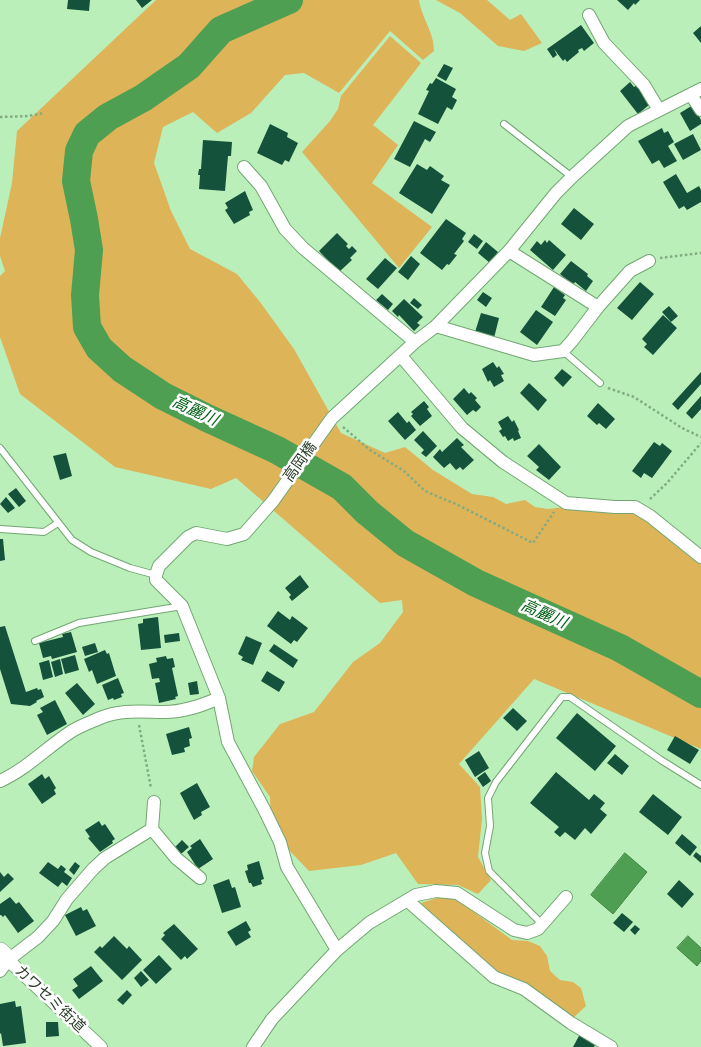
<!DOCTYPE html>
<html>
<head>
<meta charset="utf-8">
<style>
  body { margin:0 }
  canvas { display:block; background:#baefb9 }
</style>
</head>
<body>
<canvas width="701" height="1047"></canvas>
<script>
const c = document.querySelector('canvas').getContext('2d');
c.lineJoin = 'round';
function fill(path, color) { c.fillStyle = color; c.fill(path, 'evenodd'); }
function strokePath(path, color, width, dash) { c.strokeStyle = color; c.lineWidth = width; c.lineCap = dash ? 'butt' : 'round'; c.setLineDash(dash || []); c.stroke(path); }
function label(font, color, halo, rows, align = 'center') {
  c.font = font + ' Mulish,"Noto Sans JP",sans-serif'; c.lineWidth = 5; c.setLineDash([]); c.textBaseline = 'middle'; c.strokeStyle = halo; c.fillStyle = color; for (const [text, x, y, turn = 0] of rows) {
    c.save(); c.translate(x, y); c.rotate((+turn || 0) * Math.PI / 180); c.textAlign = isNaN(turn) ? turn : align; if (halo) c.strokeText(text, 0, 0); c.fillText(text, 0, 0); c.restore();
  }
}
const green = new Path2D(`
  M156,0H419C422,19 434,32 434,51L423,60L390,31L339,93L304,73L285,75L251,113L217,133L193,112L163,127L154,163L171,211L190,249L237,274L260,302L294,349L341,433L385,453L405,447L433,470L472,494L493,497L506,504L525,500L535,507L548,509L565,507L632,508L701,563V749L534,679L459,764L480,787L482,819L478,857L491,880L478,894L458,885L418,884L396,853L361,865L309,871L271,831L270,797L252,771L254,757L280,724L314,712L353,662L380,643L403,612L402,600L380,603L236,478L211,489L115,467L20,394L0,337V276L5,271L0,256V238L12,183L17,131Z
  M436,0H487L510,20L521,14L542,43L524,51L498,46L460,13Z
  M390,36L421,63L373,125L398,145L372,183L432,227L399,268L302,152L330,121L338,109L341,96Z
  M440,897H449L459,901L512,940L528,941L540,946L547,956L550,971L560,980L573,982L581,988L586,1006L573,1018L496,973L421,903Z`);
const water = new Path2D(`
  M625,853L647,872L613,914L591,895Z
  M688,936L701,948V961L697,966L677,948Z`);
const river = new Path2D(`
  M289,0L221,30L189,66L143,98L108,117L87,134L79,151L76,181L84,219L89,250L85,295L87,327L99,348L122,369L163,396L207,418L277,450L342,487L367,512L405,543L476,583L620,648L701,694`);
const building = new Path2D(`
  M68,0H90L89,11L67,9Z
  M136,0H152L142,8Z
  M617,0H640L635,5L634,3L628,10Z
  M581,25L594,43L584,51L582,48L578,50L579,52L567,62L565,59L563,61L554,49L557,55L553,58L547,49Z
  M701,26V43L693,33Z
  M444,64L453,68L446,81L437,76Z
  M436,78L456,89L452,97L457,100L452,110L447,107L438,124L418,114L429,91L426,90L430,83L432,84Z
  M630,82L634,87L637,85L646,96L644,98L649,105L638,114L620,91Z
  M693,105L701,120V124L690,131L680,113Z
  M414,121L436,132L430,142L425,139L410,167L394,159Z
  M270,124L288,133L287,137L298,143L289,162L285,160L282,165L257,153Z
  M662,128L664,133L668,131L674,142L668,146L677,161L664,168L659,160L652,164L638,141Z
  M693,134L701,150L683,160L674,144Z
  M203,140L232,142L231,156H228L225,191L199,189L200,175H198L199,169H201Z
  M417,164L427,170L430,166L444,176L441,180L450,185L432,214L399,193Z
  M676,174L687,193L699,186L701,190V202L687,210L684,206L679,209L663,182Z
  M245,191L253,210L249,212L250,215L234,224L225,210L228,208L225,203Z
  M574,208L594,224L581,240L561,224Z
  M446,219L466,233L462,239L464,241L454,254L457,255L449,265L447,264L442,270L420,253Z
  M337,233L348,244L346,246L349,249L352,246L357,251L350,258L352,260L339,272L319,251Z
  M474,234L483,241L477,249L468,242Z
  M545,240L547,243L549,240L566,255L553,270L530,250L537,241L541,245Z
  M486,242L498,252L490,263L478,253Z
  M411,256L420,264L408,280L398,272Z
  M385,258L397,268L378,289L366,279Z
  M571,261L588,274L587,276L593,281L586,291L575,282L573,285L560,274Z
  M640,282L654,294L632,320L617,308Z
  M554,287L565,295L563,298L566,300L555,316L541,307Z
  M483,292L492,298L486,307L477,300Z
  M382,294L393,304L388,310L376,300Z
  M414,298L422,305L418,309L410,303Z
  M404,299L423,317L417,323L420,325L414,331L399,315L398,317L392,311Z
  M669,306L678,316L671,322L662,312Z
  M536,310L553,322L537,345L520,332Z
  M481,313L499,318L494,338L475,332Z
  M663,315L677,328L653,355L644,347L647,344L642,339Z
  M493,362L497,368L499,366L504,374L501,375L504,381L494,387L490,380L488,382L482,369Z
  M562,369L572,377L563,387L554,378Z
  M701,372V384L678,410L672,404Z
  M529,383L547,400L538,411L520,393Z
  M464,388L469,394L471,392L477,398L475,400L481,407L476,412L473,410L467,415L453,399Z
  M701,396V409L692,419L686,413Z
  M424,401L429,407L427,409L432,416L420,426L411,416L413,414L411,412Z
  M598,403L615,419L606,429L599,423L597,425L587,416Z
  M398,412L407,423L409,421L416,430L405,440L388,421Z
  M508,416L512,422L514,420L519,430L518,431L521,438L514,441L513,438L508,441L505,436L503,437L499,431L502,429L498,422Z
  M423,431L437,446L426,457L421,453L424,450L414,440Z
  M457,438L464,445L461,447L474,460L463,470L460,467L456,470L450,463L444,468L433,457L440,449L442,452Z
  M654,442L660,446L662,443L672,451L652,478L644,473L641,478L632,471Z
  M539,444L561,467L549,480L536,470L539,467L527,456Z
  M66,453L72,476L60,480L53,456Z
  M16,488L26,501L19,507L8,494Z
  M6,497L15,508L8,513L0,504Z
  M0,539H3L5,560L0,561Z
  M300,575L309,587L292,601L289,597L291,595L285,588Z
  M278,611L290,620L292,616L308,628L297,642L294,640L291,644L267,626Z
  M158,617L161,648L141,650L138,624L143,623V619Z
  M5,626L26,692L37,688L38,690L41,689L44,697L36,701L37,702L30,706L11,704L0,669V627Z
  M71,632L77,652L52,659L51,656L43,658L39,643L63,637L62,634Z
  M179,633L180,641L165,643L164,635Z
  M246,636L262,643L253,665L241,660L243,657L238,654Z
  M95,643L98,652L85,656L82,647Z
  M274,644L298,660L293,668L269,651Z
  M105,650L107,654L109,653L116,676L97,684L92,670L89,672L84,659Z
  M75,655L79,670L65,674L61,659Z
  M166,656L167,659L173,658L175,667L172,668L178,696L175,697L176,699L159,703L155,683L160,682L159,678L152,679L149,664L157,662L156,658Z
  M60,659L63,674L55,677L51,662Z
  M49,660L53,677L43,680L39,663Z
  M267,671L285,682L279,692L261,681Z
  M118,678L124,693L121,694L122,697L114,700L113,698L108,700L102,685Z
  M197,681L199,694L190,695L188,683Z
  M77,683L95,704L83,715L65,693Z
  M55,700L67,724L47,735L37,715L43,712L40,708Z
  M513,708L527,721L517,731L503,718Z
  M577,713L616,746L595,771L556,738Z
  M189,727L192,738L189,739L190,746L184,748L185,752L172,755L166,734Z
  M675,736L699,750L690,764L667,750Z
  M479,751L489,768L475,777L465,760Z
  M615,754L629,766L622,775L607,763Z
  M485,772L491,781L483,787L477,778Z
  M556,772L589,800L594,794L605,803L600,809L607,815L591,834L585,828L575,840L565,832L560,837L554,832L559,827L530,803Z
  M42,774L45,779L49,776L56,788L54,790L56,794L42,804L28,784Z
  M197,783L210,807L201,812L202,815L194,820L180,793Z
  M653,794L682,817L668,835L639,812Z
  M99,821L102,826L105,824L115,839L112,841L113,843L100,852L88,838L90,837L85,830Z
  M682,834L697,847L690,856L675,843Z
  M200,839L213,859L198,869L187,852L192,848L190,846Z
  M182,840L189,847L181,854L175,847Z
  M696,852L701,856V863L693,856Z
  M259,861L264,879L261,880L262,884L253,887L251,883H249L245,871L248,870L247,865Z
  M48,862L58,869L61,865L66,869L64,872L72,878L67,886L62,882L58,887L39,873Z
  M75,862L80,866L74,875L69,870Z
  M0,872L4,877L8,873L14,879L0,892Z
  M229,879L232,888L235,887L241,907L222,913L213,885Z
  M679,880L694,894L682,908L667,894Z
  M10,897L16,904L19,902L34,921L18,933L5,915L3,917L1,915H0V904Z
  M81,907L83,911L87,909L96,926L76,936L65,915Z
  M622,913L633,922L624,932L613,923Z
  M246,921L251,930L248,932L251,937L236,946L227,932Z
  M174,924L198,949L187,959L185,956L181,960L161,939L165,935L163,933Z
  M635,925L640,929L635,935L630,930Z
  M114,936L127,949L129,946L142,960L122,980L94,952L100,946L102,948Z
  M159,955L172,969L156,984L143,970Z
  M91,966L103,981L79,999L72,990L78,986L73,979Z
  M141,971L149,980L141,987L134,978Z
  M127,990L132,995L123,1005L117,1000Z
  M15,1001L16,1007L21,1006L26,1043L3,1046L1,1033L0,1034V1004Z
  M46,1022H58L59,1036L46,1037Z
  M580,1034L596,1043L594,1047H573Z`);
const path = new Path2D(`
  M0,117L29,116L43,113
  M660,258L701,253
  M608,388L634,397L682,428L701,437
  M343,427L370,450L404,471L425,491L458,505L533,543L554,512
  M650,499L667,483L701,443
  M139,725L151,788`);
const lane = new Path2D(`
  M504,124L572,177
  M563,351L600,383
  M0,448L72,540L91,552L130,568L156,575
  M0,529L44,532L58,523
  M35,641L79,623L182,606
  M542,924L489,871L485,853L490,826L488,798L496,782L562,697H570L661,760L701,785`);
const street = new Path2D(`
  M589,15L604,43L644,85L659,110
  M691,95L701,110
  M244,167L261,186L285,229L303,248L415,342
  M509,251L598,307
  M436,326L534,355L563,351L572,341L598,307L630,271L649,261
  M401,356L462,428L503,462L566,503L615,507H635L650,516L701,557
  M0,781C27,769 47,747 72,731C80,726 91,722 100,718C121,709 142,712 164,712C184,712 201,706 219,698
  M154,802L152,829L176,858L200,878
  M408,901L494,977L524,989L571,1023L611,1047
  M337,950L287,867L280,842L264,809L228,742L219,698L182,606L156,580V575L159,566L188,537L196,533L227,539L244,534L273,501L332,418L415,342L436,326L509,251L556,193L572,177L628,126L701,89
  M8,960L101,1047
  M0,971L8,960L38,937L53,921L67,899L93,869L105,858L152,829
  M253,1047L272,1019L337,950L369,923L416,895L436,891L457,893L514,930L527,933L538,929L566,897`);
const secondary = new Path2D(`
  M0,952L8,960`);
const streetNames = [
  ["高岡橋",300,462,-54],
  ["カワセミ街道",50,999,43]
];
const waterNames = [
  ["高麗川",195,411,25],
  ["高麗川",544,614,24]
];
fill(green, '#deb459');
fill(water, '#4f9f53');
strokePath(water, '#448246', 1);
strokePath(river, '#4f9f53', 28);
fill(building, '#15523c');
strokePath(lane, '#73a674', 8);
strokePath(street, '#73a674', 14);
strokePath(secondary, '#73a674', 20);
strokePath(path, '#83ab82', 2.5, [2.5, 2.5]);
strokePath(lane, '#fff', 6);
strokePath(street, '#fff', 12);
strokePath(secondary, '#fff', 19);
label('15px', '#293e29', '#fff', streetNames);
label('italic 16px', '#015f14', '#fff', waterNames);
</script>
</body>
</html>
